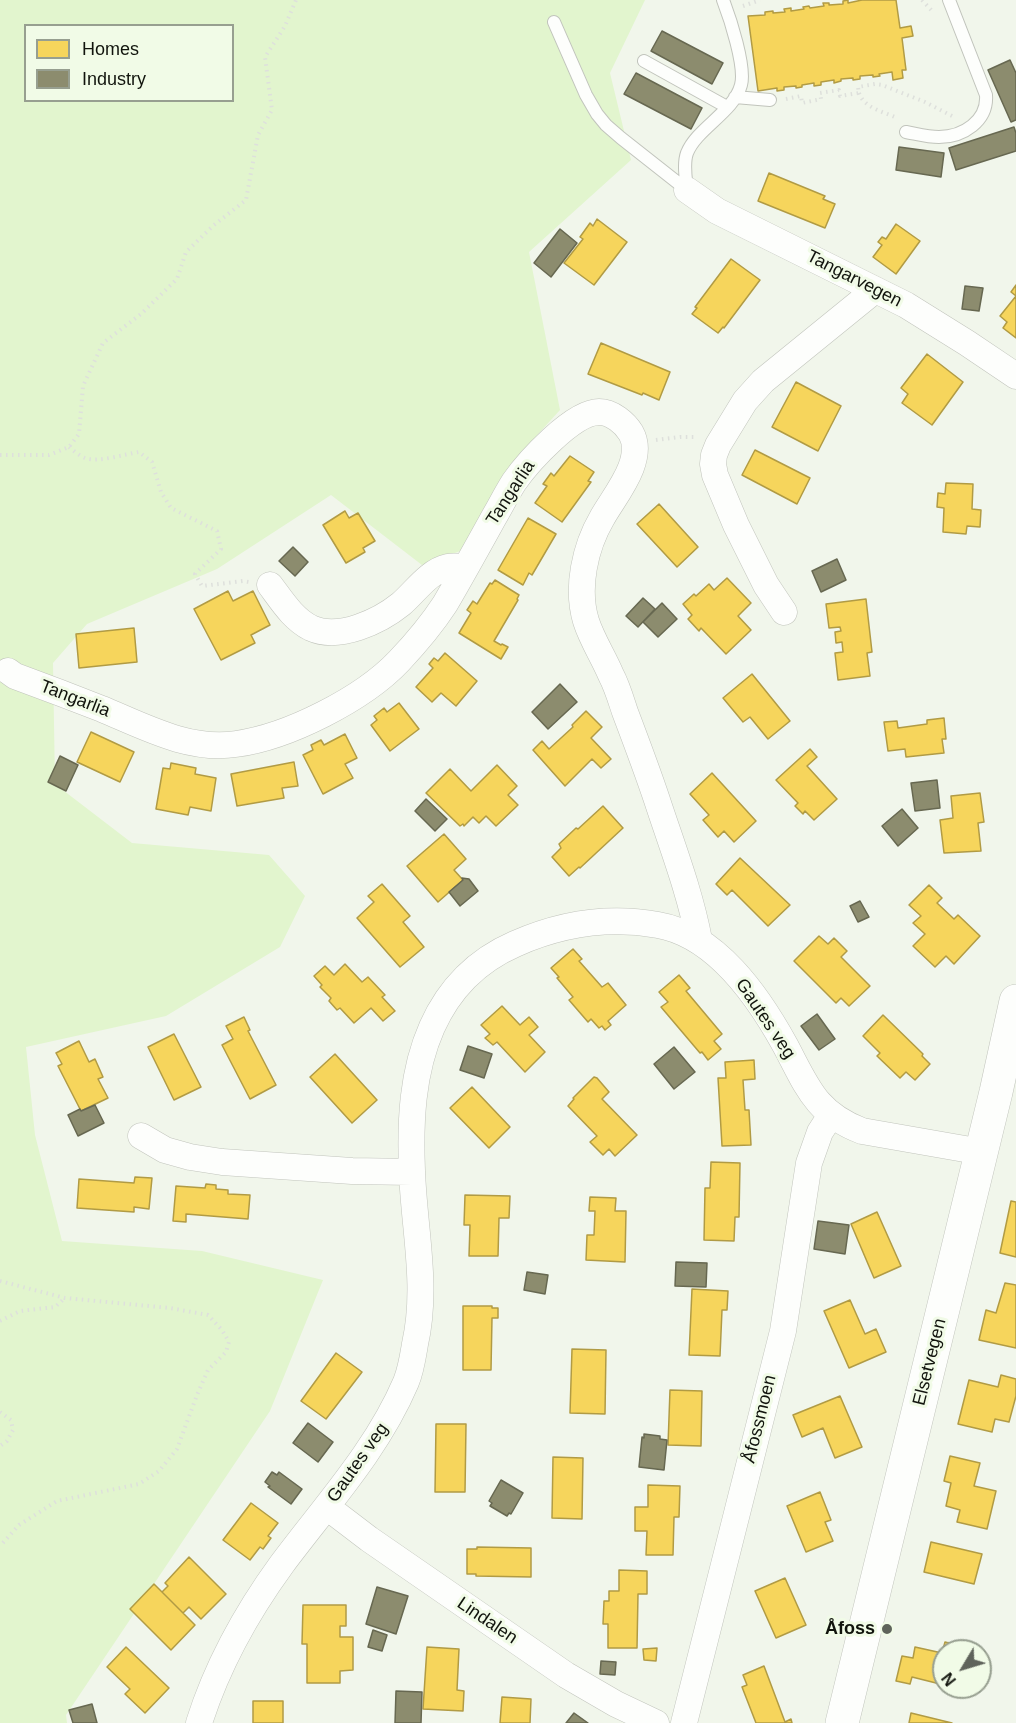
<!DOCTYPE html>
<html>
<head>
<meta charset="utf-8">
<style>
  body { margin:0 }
  #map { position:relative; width:1016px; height:1723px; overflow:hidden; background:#f1f6eb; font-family:Helvetica,sans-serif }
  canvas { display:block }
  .legend { position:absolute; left:24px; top:24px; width:210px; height:78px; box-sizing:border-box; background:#f1fbe7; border:2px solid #979f90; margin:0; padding:8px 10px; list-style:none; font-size:18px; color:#11140d }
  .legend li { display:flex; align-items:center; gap:12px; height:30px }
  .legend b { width:30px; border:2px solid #979f90 }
  .north { position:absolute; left:932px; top:1639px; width:60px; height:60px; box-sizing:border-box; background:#f1fbe7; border:2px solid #979f90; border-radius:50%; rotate:232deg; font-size:16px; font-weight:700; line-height:24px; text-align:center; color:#11140d }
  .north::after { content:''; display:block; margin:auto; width:21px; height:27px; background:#5f635b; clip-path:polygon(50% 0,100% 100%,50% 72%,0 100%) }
</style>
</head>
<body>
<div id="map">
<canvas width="1016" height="1723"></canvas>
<ul class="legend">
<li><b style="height:16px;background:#f6d55c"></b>Homes</li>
<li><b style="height:16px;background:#8c8c6e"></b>Industry</li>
</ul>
<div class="north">N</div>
</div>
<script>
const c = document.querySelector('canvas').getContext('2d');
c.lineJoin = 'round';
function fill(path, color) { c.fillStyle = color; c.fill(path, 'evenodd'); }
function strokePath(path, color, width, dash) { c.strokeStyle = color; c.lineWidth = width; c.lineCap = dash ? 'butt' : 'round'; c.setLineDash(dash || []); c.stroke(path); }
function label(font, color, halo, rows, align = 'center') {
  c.font = font + ' Helvetica,sans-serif'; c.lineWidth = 6; c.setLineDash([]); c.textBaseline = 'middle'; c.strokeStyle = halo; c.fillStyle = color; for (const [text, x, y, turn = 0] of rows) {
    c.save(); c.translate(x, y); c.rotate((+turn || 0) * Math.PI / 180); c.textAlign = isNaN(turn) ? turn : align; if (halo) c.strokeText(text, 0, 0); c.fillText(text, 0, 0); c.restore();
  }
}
const green = new Path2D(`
  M0,0H645L610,73L631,160L529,252L560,410L520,454L463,550L422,565L331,495L217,569L87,624L53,663L55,784L132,843L269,855L305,896L280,947L166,1016L26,1047L35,1135L62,1241L202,1251L323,1280L270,1411L66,1715L67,1723H0ZM26,26H232V100H26Z`);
const homes = new Path2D(`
  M848,0V3L862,0H896L900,28L911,26L913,36L902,38L906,70H902L903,78L893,80L892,72L879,74L880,76L873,77V75L860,76V79L853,80V78L841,79V81L834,83V80L821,82V85L814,86V83L802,85V87L796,88V86L784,87V90L777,91V88L758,91L748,16L765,15V12L773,11V13L785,12L784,9L791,8V11L804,9L803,7L809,6L810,8L824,6L823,3H829V5L843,4V1Z
  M769,173L825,196L823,199L835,204L825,228L758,201Z
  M597,219L627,242L594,285L564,263L583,239L580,237L590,223L593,226Z
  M896,224L920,241L896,274L873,257L882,245L878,242L882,237L886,239Z
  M731,259L760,280L724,328L723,327L718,333L692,314L697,308L695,307Z
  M1016,285V338L1003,328L1007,322L1000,316L1016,296L1011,292Z
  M601,343L670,372L659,400L643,393L642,395L588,374Z
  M927,354L963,382L932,425L902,403L908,394L901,388Z
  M796,382L841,406L818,451L772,427Z
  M755,450L810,478L797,504L742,475Z
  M570,456L594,472L588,481L591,482L562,522L535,503L547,486L543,484L551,473L554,476Z
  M946,483L973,484L972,509L981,510L980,527L967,526L966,534L943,532L944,508L937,507L938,493L945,494Z
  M659,504L698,547L677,567L637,524Z
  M345,511L349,518L358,513L375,541L363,548L365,552L346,563L323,525Z
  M528,518L556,534L532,575L529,573L523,585L498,570Z
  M727,578L751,603L738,616L751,630L726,654L701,628L699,631L688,619L692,615L683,604L694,594L696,596L709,584L714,590Z
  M495,580L519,595L517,599L518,600L494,641L501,645L502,644L508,647L501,659L459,633L471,613L467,610L473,601L477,604L490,583L492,584Z
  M228,591L233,601L253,591L270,625L251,635L255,643L221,660L194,609Z
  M866,599L872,652L867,653L870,676L838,680L835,653L843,652L842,642L836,643L835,632L841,631L840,627L829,628L826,604Z
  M134,628L137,662L79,668L76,634Z
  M445,653L477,681L456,706L441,693L432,702L416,687L433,668L429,664L434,658L438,661Z
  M752,674L790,721L768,739L750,717L743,722L723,698Z
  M399,703L419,729L390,751L371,725L377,720L374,716L384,708L387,712Z
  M586,711L602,727L591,738L611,759L601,768L592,759L565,786L533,750L542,741L549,749L573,727L572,725Z
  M944,718L946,739H942L944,753L906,757L905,749L888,751L884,722L897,721L898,728L927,724V720Z
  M91,732L134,752L120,782L77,762Z
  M345,734L357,758L345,764L353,778L323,794L303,755L313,750L311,745L321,740L324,745Z
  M810,749L817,757L807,766L837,799L814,820L805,811L803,814L795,806L798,803L776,780Z
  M294,762L298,786L282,788L284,798L237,806L231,774Z
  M171,763L196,768L195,774L216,778L211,811L190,807L188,815L156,809L163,768L170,769Z
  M497,765L517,786L508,795L518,805L496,826L486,816L479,823L473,817L464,826L463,824L460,826L426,793L450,769L471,791Z
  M712,773L756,821L734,842L724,831L718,837L703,820L709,815L690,794Z
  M980,793L984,822L978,823L981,851L944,853L940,820L953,818L951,796Z
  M603,806L623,828L580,868L579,867L569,876L552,857L561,848L559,844L576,828L578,829Z
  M444,834L466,859L454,870L463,880L438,902L407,866Z
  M740,858L790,905L768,926L732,890L727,895L716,884Z
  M382,884L410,916L403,922L424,947L400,967L357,918L374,902L368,896Z
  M929,885L942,898L937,903L954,919L958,915L980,936L954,964L946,956L935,967L913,946L925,934L913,923L921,916L909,905Z
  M819,936L828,944L834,938L847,951L841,957L870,986L849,1006L841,998L836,1003L794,961Z
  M573,949L582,959L579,961L602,987L608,983L626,1005L608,1021L611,1025L605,1030L602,1026L599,1028L591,1019L588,1022L569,1000L573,997L557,978L559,977L551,968Z
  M345,964L362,982L368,977L385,995L382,997L395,1011L383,1021L371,1008L354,1023L340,1008L337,1010L329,1001L331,998L320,987L322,985L314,976L325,966L334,975Z
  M679,975L690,988L686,991L722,1034L714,1041L721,1049L708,1060L702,1052L700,1053L661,1007L668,1002L659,992Z
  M502,1006L520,1025L529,1017L538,1027L529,1035L545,1052L525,1072L497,1042L493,1045L485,1038L490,1034L481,1025Z
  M883,1015L923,1054L922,1056L930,1064L915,1080L906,1072L900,1078L877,1056L880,1053L863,1036Z
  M244,1017L250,1030L248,1031L276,1085L250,1099L222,1045L233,1039L226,1026Z
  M174,1034L201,1087L174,1100L148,1047Z
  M79,1041L89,1062L95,1059L103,1077L98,1079L108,1098L81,1111L58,1066L62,1064L56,1053Z
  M335,1054L377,1100L352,1123L310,1077Z
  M754,1060L755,1079L743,1080L745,1110H749L751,1145L722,1146L718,1078H726L725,1062Z
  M594,1077L597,1078L609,1092L602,1099L637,1135L615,1156L609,1149L603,1155L590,1142L597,1136L568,1106L574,1099L573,1098Z
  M472,1087L510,1127L489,1148L450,1108Z
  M711,1162L740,1163L739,1217H735L734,1241L704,1240L705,1188H710Z
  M135,1177L152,1178L149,1209L134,1207V1212L77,1208L79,1179L134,1183Z
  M206,1184L216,1185V1189L228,1190V1194L250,1195L248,1219L186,1214V1222L173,1221L176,1186L205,1188Z
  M465,1195L510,1196L509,1218H499L498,1256H469L470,1225H464Z
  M590,1197L616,1198L615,1211H626L625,1262L586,1260L587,1235H594L595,1211H589Z
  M1011,1201L1016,1202V1257L1000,1253Z
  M877,1212L901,1266L874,1278L851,1224Z
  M1005,1283L1016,1285V1348L979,1340L986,1310L996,1313Z
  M692,1289L728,1291L727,1310H722L720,1356L689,1355Z
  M850,1300L865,1334L876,1329L886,1352L849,1368L824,1311Z
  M463,1306H492V1308H498V1318H492L491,1370H463Z
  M572,1349L606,1350L605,1414L570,1413Z
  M336,1353L362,1372L326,1419L301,1401Z
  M1001,1375L1016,1379V1396L1009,1422L995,1419L992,1432L958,1424L969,1380L998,1387Z
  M670,1390L702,1391L701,1446L668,1445Z
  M840,1396L862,1447L835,1458L823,1428L802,1437L793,1415Z
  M436,1424H466L465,1492H435Z
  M950,1456L980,1463L974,1486L996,1491L987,1529L957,1522L960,1510L946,1506L951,1483L944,1481Z
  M553,1457L583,1458L582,1519L552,1518Z
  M648,1485L680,1486L679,1517H674L673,1555H646L647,1531H635V1507H648Z
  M820,1492L831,1520L825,1522L833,1541L806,1552L787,1506Z
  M251,1503L278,1523L268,1536L271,1538L263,1549L260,1547L250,1560L223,1540Z
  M931,1542L982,1554L974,1584L924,1572Z
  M477,1547L531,1548V1577L476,1576V1574H467V1549H477Z
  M189,1557L226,1594L201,1619L189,1607L183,1613L162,1592L168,1586L165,1583Z
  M619,1570L647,1571V1594H638L637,1648H608V1624H603L604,1601H609V1591H619Z
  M785,1578L806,1625L776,1638L755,1591Z
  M154,1584L195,1625L171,1650L130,1609Z
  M303,1605H346V1626H340V1637H353V1670L340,1671V1683H307V1644H302Z
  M945,1642L965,1647L964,1651H944V1685L912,1677L910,1684L896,1681L902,1656L913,1658L915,1647L942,1653Z
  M126,1647L169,1688L145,1713L125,1694L130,1689L107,1667Z
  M427,1647L459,1649L457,1690L464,1691L463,1711L423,1709Z
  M657,1648L656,1661L644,1660L643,1649Z
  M764,1666L785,1722L791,1719L792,1723H756L742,1687L747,1685L743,1675Z
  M502,1697L531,1699L530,1723H500Z
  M253,1701H283V1723H253Z
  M911,1713L952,1723H909Z`);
const industry = new Path2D(`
  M662,31L723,63L712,84L651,51Z
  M1010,60L1016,73V120L1011,122L988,70Z
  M636,73L702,108L691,129L624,94Z
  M1014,127L1016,133V151L956,170L949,148Z
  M899,147L944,153L941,177L896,170Z
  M560,229L577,243L551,277L534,263Z
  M965,286L983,288L979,311L962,309Z
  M293,547L308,562L295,576L279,561Z
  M837,559L846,580L821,592L812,571Z
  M643,598L655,609L638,627L626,616Z
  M662,603L677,619L658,637L643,622Z
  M560,684L577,702L548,729L532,712Z
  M60,756L78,765L66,791L48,782Z
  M937,780L940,808L915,811L911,783Z
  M426,799L447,819L435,831L415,811Z
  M902,809L918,828L898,846L882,826Z
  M462,878L469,879L478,891L460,906L449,892L463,880Z
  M860,901L869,917L858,922L850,906Z
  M817,1014L835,1039L819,1050L801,1026Z
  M468,1046L492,1054L484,1078L460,1070Z
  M674,1047L695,1072L674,1089L654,1064Z
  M95,1105L104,1123L78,1136L68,1115L80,1109L81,1111Z
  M818,1221L849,1225L845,1254L814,1249Z
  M676,1262L707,1263L706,1287L675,1286Z
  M527,1272L548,1275L545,1294L524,1290Z
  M308,1423L333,1442L318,1462L293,1443Z
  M644,1434L660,1436V1439L667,1440L664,1470L639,1467L642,1437L644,1438Z
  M272,1472L277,1475L279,1472L302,1489L291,1504L268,1487L270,1486L265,1482Z
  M501,1480L523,1493L511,1514L509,1513L507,1516L490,1506L492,1503L489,1501Z
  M377,1587L408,1596L396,1634L366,1624Z
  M373,1630L387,1635L382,1651L368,1647Z
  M601,1661L616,1662L615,1675L600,1674Z
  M396,1691L422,1692L421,1723H395Z
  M92,1704L97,1723H73L69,1710Z
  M574,1713L588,1723H566Z`);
const path = new Path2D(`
  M922,0L933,12
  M743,6L760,0
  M859,93C864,108 884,112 897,118
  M786,99L801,96L802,103L821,99L820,93L839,90L840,96L859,93L858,87L875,84L882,85L925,102L952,116
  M656,440L680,437H696
  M69,447C74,451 80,456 85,458C98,463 125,454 139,452L152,462L161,492L171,508L217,531L221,549L195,574L202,586L243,581L249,582
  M0,455H49L69,447L79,434L83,386L103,343L141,314L177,279L186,252L214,225L246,200L258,135L272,110L265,57L285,26L296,0
  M0,1281L65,1298L170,1308L208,1315L222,1330L229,1342L226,1352L208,1370L197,1395L177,1449L159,1471L139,1484L57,1501L19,1525L0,1546
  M0,1321L20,1311L55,1307L65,1298
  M0,1412L11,1420L13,1430L7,1441L0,1446`);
const service = new Path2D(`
  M554,22L586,95L597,114L606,125L621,138L687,190
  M644,61L727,107
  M735,97L770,100
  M906,132C917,134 928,137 939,137C963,137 988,121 986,95L949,0
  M687,190C686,179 683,164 687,153C697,128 734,112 741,85C746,67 730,18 723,0`);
const minor = new Path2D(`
  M687,190L717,211L906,305L967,343L1016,376
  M270,585C282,601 293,619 311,628C339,641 380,621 401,604C415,592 429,571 448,567C453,566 461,567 466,567
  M784,612L766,585L736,525L715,475L713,464L714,455L718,445L745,401L763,381L875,290
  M8,671L15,676C45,687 74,698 102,709C145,727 189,751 236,744C288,737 363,699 399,661C416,643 432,624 445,604C462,575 478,546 494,517C501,505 507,493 514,482C528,462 573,412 599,412C612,412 625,423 631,433C646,460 614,496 602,518C585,547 576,588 586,621C592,640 603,656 611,675C617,686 621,700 625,712C636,741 647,770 657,800C672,846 690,892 699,940
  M141,1136L165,1150L190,1157L222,1162L352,1171L412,1172
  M327,1507L369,1539L566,1675L616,1704L656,1723
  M199,1723C217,1666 247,1612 282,1564C326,1505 377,1450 406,1382C411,1370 413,1356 415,1344C428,1286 414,1229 412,1171C410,1122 412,1072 432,1027C449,989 476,961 515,944C560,924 608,916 658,925C716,935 758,996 785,1045C807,1086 815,1113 862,1131L982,1152
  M684,1723L783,1331L809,1163L820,1132L831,1115`);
const secondary = new Path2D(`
  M842,1723L996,1092L1016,1001`);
const markers = [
  [887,1629,6,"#5f635b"]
];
const streetNames = [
  ["Tangarvegen",854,279,27],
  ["Tangarlia",511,493,-57],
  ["Tangarlia",75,699,21],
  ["Gautes veg",765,1019,56],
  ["Elsetvegen",930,1362,-76],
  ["Åfossmoen",760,1419,-76],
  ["Gautes veg",358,1463,-55],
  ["Lindalen",487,1621,34]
];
const poiNames = [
  ["Åfoss",875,1629]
];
fill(green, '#e2f5ce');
fill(homes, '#f6d55c');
strokePath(homes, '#b19b44', 1.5);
fill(industry, '#8c8c6e');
strokePath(industry, '#676851', 1.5);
strokePath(service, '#c1c4bc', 14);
strokePath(minor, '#c1c4bc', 27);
strokePath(secondary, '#c1c4bc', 34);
strokePath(path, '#dee0dc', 4, [1.5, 4.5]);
strokePath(service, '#fdfefc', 12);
strokePath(minor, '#fdfefc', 26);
strokePath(secondary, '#fdfefc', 33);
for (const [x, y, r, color] of markers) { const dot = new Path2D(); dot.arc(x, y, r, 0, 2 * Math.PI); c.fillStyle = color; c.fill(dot); strokePath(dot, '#f1fbe7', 2); }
label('18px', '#11140d', '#f1fbe7', streetNames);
label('bold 18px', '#11140d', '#f1fbe7', poiNames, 'right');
</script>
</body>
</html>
